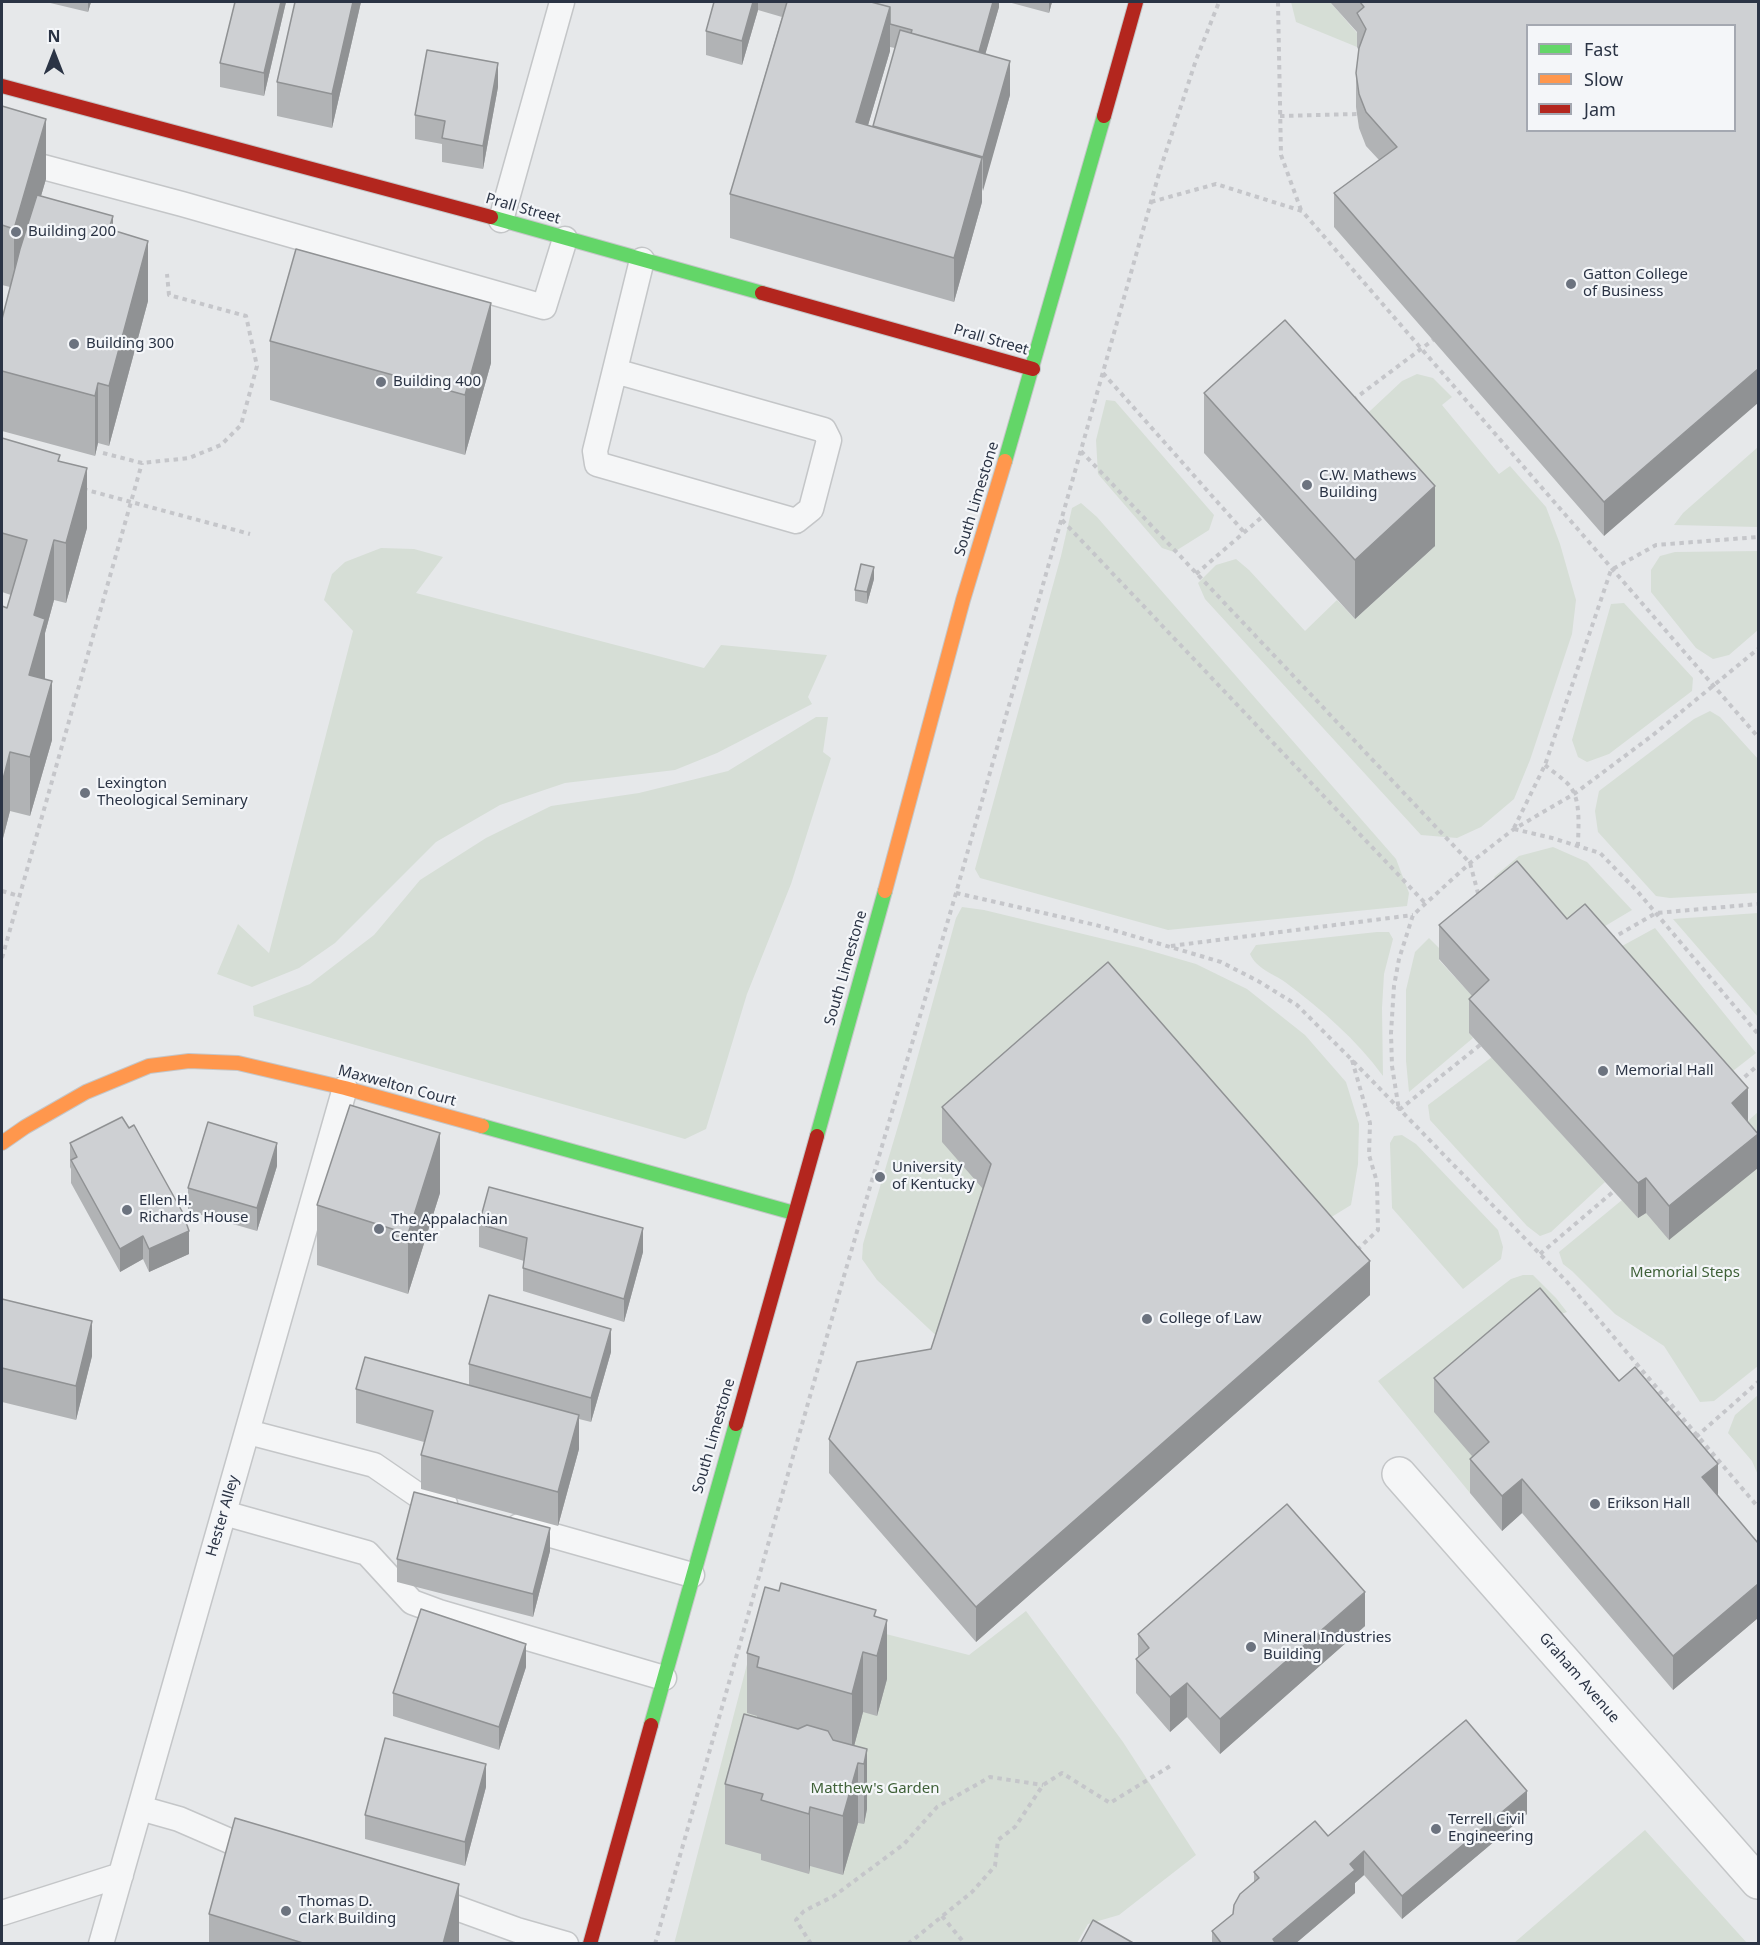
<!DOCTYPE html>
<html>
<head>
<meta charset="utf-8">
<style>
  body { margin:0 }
  #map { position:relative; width:1760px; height:1945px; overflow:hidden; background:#e6e8ea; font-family:"Noto Sans",sans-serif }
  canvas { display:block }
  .frame { position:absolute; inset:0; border:3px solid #2b3445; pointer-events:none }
  .legend { position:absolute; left:1526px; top:24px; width:210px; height:108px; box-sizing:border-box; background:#f4f6f9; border:2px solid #a4a8b1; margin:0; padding:8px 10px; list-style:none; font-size:18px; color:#2b3445 }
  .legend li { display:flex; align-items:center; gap:12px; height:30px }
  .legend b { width:30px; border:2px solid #a4a8b1 }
  .north { position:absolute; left:24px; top:24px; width:60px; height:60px; -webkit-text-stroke:4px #f4f6f9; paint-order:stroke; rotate:0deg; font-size:16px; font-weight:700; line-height:24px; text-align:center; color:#2b3445 }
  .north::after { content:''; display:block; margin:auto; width:21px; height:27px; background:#2b3445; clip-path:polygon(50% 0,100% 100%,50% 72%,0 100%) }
</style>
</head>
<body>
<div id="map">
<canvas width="1760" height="1945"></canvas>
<div class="frame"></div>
<ul class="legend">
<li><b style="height:8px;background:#63d668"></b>Fast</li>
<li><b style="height:8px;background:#ff974d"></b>Slow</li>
<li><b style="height:8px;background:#b3261e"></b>Jam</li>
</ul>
<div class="north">N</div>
</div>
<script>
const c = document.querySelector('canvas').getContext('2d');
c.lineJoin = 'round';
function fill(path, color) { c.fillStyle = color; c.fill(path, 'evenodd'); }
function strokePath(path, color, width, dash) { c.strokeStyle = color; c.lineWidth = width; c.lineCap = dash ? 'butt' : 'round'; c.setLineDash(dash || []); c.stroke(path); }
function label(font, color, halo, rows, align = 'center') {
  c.font = font + ' "Noto Sans",sans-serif'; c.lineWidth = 4.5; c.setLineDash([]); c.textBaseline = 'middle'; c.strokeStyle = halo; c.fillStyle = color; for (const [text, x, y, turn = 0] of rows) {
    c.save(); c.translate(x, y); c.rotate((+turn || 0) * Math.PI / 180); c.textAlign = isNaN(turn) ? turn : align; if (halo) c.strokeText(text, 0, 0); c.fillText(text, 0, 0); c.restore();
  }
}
const green = new Path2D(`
  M1291,2H1330L1364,41L1357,47L1296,22Z
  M1417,374L1433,378L1452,397L1442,405L1499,474L1510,466L1546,507L1560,544L1576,600L1572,634L1530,760L1514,799L1481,827L1457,838L1421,835L1205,599L1198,583L1216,565L1236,559L1249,570L1305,631L1337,600L1355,619L1435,546L1339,440L1402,381Z
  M1106,400L1115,401L1214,515L1209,530L1174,552L1162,548L1098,474L1096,440Z
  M1758,447V527L1674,525L1683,513Z
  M1081,503L1097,517L1396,859L1409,893L1407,906L1168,930L980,878L975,869L1061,556L1072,508Z
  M381,548L414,549L443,557L416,593L704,668L721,645L827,655L808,697L812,704L717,753L675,770L565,783L500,805L436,842L335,943L299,968L252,987L217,974L238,924L269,953L353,631L324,600L332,574L345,562Z
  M1758,551V630L1729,655L1713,659L1696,648L1651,592V570L1660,556L1675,552Z
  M1624,603L1693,678L1692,691L1609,754L1587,762L1578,757L1572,740L1611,604Z
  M1710,711L1720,717L1758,759V893L1670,898L1656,896L1598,832L1595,811L1599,791L1694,719Z
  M816,717H828L823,752L831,758L791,884L747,994L706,1129L685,1139L254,1016L253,1006L310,984L374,935L420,880L486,838L551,806L639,793L728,771Z
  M1553,847L1587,862L1632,910L1585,938L1512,899L1494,877L1519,856Z
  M962,907L984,910L1141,948L1196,964L1247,989L1305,1035L1346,1082L1359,1124L1358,1164L1351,1205L1312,1229L991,1198L944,1343L877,1280L862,1259L863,1244L904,1106L956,918Z
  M1758,913V1017L1673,919Z
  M1655,928L1756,1053L1715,1085L1602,957Z
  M1377,932H1389L1393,939L1384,974L1382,1008L1383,1076C1357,1040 1321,1009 1285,982C1272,973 1257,969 1250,954L1256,945Z
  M1429,938L1445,954L1439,960L1489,1014L1469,1033L1473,1038L1409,1092L1406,1061V990L1415,952Z
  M1492,1057L1605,1182L1551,1232L1540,1236L1527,1226L1430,1120L1428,1105Z
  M1758,1112V1366L1714,1401L1700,1402L1664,1346L1615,1314L1572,1271L1563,1264L1559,1252L1622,1200L1639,1217Z
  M1402,1135L1416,1144L1498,1230L1503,1247L1501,1259L1463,1289L1392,1208L1390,1143L1394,1136Z
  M1523,1275H1533L1556,1298L1567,1312L1539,1322L1489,1476L1470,1493L1378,1381L1511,1279Z
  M1758,1395V1475L1752,1461L1728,1433L1735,1415Z
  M763,1603L969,1655L1026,1611L1123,1742L1196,1855L1119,1915L1088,1924L1077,1943L674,1944Z
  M1645,1830L1747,1943L1737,1942L1735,1944L1514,1943Z`);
const path = new Path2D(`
  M1278,2L1281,155L1301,210
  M1280,116L1357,114
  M1151,202L1216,184L1302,211L1758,737
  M1103,373L1244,532
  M1353,400L1433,340
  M1081,451L1470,863L1479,897
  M103,453L142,463L189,458L221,445L241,425L257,366L246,316L169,295L167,274
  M83,489L250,534
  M1062,520L1426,904
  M1196,574L1262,517
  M1545,765C1552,771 1561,777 1568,784C1582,798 1578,828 1578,846
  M1514,828L1545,765L1611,570L1656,545L1758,537
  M1514,829L1552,838L1600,853L1638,892L1758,1034
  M2,891L19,896
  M956,893L1096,925L1221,962L1258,981L1297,1005L1351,1059L1568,1283L1758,1507
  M1611,939L1656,913L1758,904
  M1171,946L1413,915
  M2,958L142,463
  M1480,1045L1399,1110L1392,1066L1391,1033L1394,986L1399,959L1413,915L1470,863L1514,829L1574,794L1653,735L1758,649
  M1352,1060L1370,1123L1369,1155L1377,1182L1378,1230L1357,1250
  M1738,1083L1758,1065
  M1540,1254L1614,1191
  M1696,1437L1758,1382
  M942,1916L965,1944
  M655,1944L844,1276L956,893L1160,170L1196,60L1219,2
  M811,1944L796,1920L804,1911L834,1896L904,1844L937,1807L990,1777L1043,1785
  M908,1944L972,1892L995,1866L998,1840L1015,1827L1043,1785L1062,1773L1110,1803L1172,1765`);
const lane = new Path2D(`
  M2,156L182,204L544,307L565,239
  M501,220L562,2
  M615,371L824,430L829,440L811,509L796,521L597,464L595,451L642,260
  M248,1432L374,1465L422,1498L445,1504
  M224,1513L367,1553L412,1602L439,1612L664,1678
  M519,1526L692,1575
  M140,1808L179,1819L232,1842L259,1850
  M429,1898L517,1930L566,1944
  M2,1913L121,1875
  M101,1944L345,1088`);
const street = new Path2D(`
  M1399,1474L1758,1882`);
const fast = new Path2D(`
  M491,217L762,293
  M1005,461L1104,116
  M482,1126L794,1213
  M817,1136L885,891
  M651,1725L736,1424`);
const slow = new Path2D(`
  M885,891L963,600L1005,461
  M2,1143L25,1127L86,1092L149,1066L189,1061L238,1063L345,1088L482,1126`);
const jam = new Path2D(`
  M2,86L491,217
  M1104,116L1136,2
  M762,293L1033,369
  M736,1424L817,1136
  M590,1944L651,1725`);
const wall = new Path2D(`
  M46,2H91L88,12Z
  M286,2L264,96L220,87V63Z
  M295,2H361L332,128L277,116V82Z
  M714,2H999V7L985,54L1010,95L982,191V202L954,302L730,238V194L782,17L758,10L742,65L706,55V31ZM890,47L895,48L873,127L868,125L890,51Z
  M1008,2H1052L1049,13Z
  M1330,2H1758L1604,536L1334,227V193L1379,160L1366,146L1359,128L1356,107V73L1359,51L1357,47V32Z
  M498,87L483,169L442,162V144L415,139V115Z
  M2,106L46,179L41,196L113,230L148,301L109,446L98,443L95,456L2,431V319L10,287L2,285Z
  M270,341L491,363L465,455L270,400Z
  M1204,393L1435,546L1355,619L1204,453Z
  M2,438L60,461L87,528L66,603L54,600L45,633V679L52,740L30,816L10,811L2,842V606L7,608L11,595L2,592Z
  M874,579L867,604L855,601V590Z
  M1567,919L1748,1088L1669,1240L1646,1213L1638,1218L1469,1033V999L1472,996L1439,959V925Z
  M942,1107L1370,1295L976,1642L829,1473V1439L931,1349L983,1189L942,1142Z
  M70,1143L189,1254L149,1272L143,1259L120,1272L71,1183V1169L70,1167Z
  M277,1166L257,1231L188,1211V1188Z
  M440,1193L408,1294L317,1265V1205Z
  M479,1224L643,1252L624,1322L523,1291V1268L524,1261L479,1247Z
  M2,1299L92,1356L76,1420L2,1402V1417Z
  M611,1352L591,1422L579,1419V1449L558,1526L421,1489V1455L424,1442L356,1423V1389L469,1385V1364Z
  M1434,1378L1718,1496L1758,1543V1618L1673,1690L1522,1513L1502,1531L1470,1493V1459L1472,1456L1434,1412Z
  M550,1551L533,1617L397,1582V1559Z
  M779,1591L876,1617L887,1679L877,1716L863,1712L854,1746L867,1749V1809L864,1824L858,1823L843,1875L810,1866L809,1874L761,1860V1854L725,1844V1784L757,1717V1716L747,1713V1653Z
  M1365,1626L1220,1754L1187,1717L1170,1732L1136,1693V1659L1138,1658V1634Z
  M526,1667L499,1750L393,1716V1693Z
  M1758,1734V1796L1757,1794V1735Z
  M486,1787L465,1866L365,1839V1815Z
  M1527,1814L1402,1919L1364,1875L1355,1883V1893L1295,1944H1212V1931L1233,1914L1254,1882V1872L1328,1836Z
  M209,1914L459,1944H209Z`);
const shadedWall = new Path2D(`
  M88,2H91L88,12Z
  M281,2H286L264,96V73Z
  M353,2H361L332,128V94Z
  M753,2H758V10L742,65V41Z
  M993,2H999V7L977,83V60Z
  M1049,2H1052L1049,13Z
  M890,7V51L856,166V122Z
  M1010,61V95L983,191V157Z
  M498,63V87L483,169V146Z
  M46,119V179L14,288V229Z
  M982,158V202L954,302V258Z
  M113,216V275L109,229Z
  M148,241V301L109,446V386Z
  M491,303V363L465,455V395Z
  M1758,369V403L1604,536V502Z
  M98,383V443L95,456V396Z
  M87,468V528L66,603V543Z
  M1435,486V546L1355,619V560Z
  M54,540V600L45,633V678L29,735V675L34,615Z
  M874,567V579L867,604V592Z
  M52,681V740L30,816V757Z
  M10,752V811L2,842V783Z
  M1748,1088V1122L1732,1103Z
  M440,1133V1193L408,1294V1234Z
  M1758,1134V1168L1669,1240V1206Z
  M277,1143V1166L257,1231V1208Z
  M1646,1178V1213L1638,1218V1183Z
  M643,1228V1252L624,1322V1299Z
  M189,1231V1254L149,1272V1249Z
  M143,1236V1259L120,1272V1249Z
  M1370,1261V1295L976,1642V1607Z
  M92,1321V1356L76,1420V1386Z
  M611,1329V1352L591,1422V1398Z
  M579,1415V1449L558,1526V1492Z
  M1718,1464V1498L1702,1477Z
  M1522,1479V1513L1502,1531V1496Z
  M550,1528V1551L533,1617V1594Z
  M1758,1584V1618L1673,1690V1656Z
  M1365,1592V1626L1220,1754V1719Z
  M887,1620V1679L877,1716V1656Z
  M526,1644V1667L499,1750V1727Z
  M863,1652V1712L852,1754V1694Z
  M1187,1683V1717L1170,1732V1697Z
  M867,1749V1809L864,1824V1764Z
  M858,1763V1823L843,1875V1816Z
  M486,1764V1787L465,1866V1842Z
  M1527,1791V1814L1402,1919V1896Z
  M810,1807V1866L809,1874V1814Z
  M1364,1851V1875L1355,1883V1893L1295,1944H1273V1939L1350,1864Z
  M459,1884V1944H443Z`);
const building = new Path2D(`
  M235,2H281L264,73L220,63Z
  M295,2H353L332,94L277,82Z
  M714,2H753L742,41L706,31Z
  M787,2H871L890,7L856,122L982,158L954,258L730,194Z
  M871,2H993L979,52L911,33L912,30L890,24V7Z
  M1360,2H1758V369L1604,502L1334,193L1397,147L1366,112L1359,94L1356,73L1359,48L1366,29L1357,13L1364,7ZM1527,26H1734V130H1527Z
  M900,30L1010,61L983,157L873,126Z
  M427,50L498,63L483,146L442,138L445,121L415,115Z
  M2,106L46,119L14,229L2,225Z
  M37,195L113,216L109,229L148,241L109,386L98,383L95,396L2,371V319L20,249Z
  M296,249L491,303L465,395L270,341Z
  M1285,320L1435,486L1355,560L1204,393Z
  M2,438L60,455L58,461L87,468L66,543L54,540L34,615L45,619L29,675L52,681L30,757L10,752L2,783V606L7,608L27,540L2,533Z
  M861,564L874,567L867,592L855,590Z
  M1517,861L1567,919L1585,904L1748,1088L1732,1103L1758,1134L1669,1206L1646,1178L1638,1183L1469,999L1489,980L1439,925Z
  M1108,962L1370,1261L976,1607L829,1439L857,1362L931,1349L991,1164L942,1107Z
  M350,1105L440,1133L408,1234L317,1205Z
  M122,1117L129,1128L134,1125L183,1213L189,1231L149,1249L143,1236L120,1249L71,1160L77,1157L70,1143Z
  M208,1122L277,1143L257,1208L188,1188Z
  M489,1187L643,1228L624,1299L523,1268L527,1238L479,1224Z
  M1540,1288L1619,1381L1635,1367L1718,1464L1702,1477L1758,1543V1584L1673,1656L1522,1479L1502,1496L1470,1459L1489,1442L1434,1378Z
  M489,1295L611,1329L591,1398L469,1364Z
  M2,1299L92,1321L76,1386L2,1368Z
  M365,1357L579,1415L558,1492L421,1455L433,1411L356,1389Z
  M414,1492L550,1528L533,1594L397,1559Z
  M1287,1504L1365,1592L1220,1719L1187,1683L1170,1697L1136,1659L1149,1648L1138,1634Z
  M781,1583L876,1610L874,1616L887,1620L877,1656L863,1652L852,1694L757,1667L759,1657L747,1653L765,1587L779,1591Z
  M421,1609L526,1644L499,1727L393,1693Z
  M744,1714L798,1729L807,1725L828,1731L833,1740L867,1749L864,1764L858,1763L843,1816L810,1807L809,1814L761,1800L763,1794L725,1784Z
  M1466,1720L1527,1791L1402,1896L1364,1851L1350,1864L1355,1870L1273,1939L1276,1944H1222L1212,1931L1233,1914L1234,1905L1240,1894L1259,1878L1254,1872L1315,1821L1328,1836Z
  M385,1738L486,1764L465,1842L365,1815Z
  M235,1818L459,1884L443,1944H306L209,1914Z
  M1093,1920L1135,1944H1080Z`);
const markers = [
  [16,232,6,"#6c737f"],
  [1571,284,6,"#6c737f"],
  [74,344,6,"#6c737f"],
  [381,382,6,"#6c737f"],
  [1307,485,6,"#6c737f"],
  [85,793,6,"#6c737f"],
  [1603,1071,6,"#6c737f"],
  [880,1177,6,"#6c737f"],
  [127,1210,6,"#6c737f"],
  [379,1229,6,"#6c737f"],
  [1147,1319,6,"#6c737f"],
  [1595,1504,6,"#6c737f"],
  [1251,1647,6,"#6c737f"],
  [1436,1829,6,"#6c737f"],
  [286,1911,6,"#6c737f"]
];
const streetNames = [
  ["Prall Street",523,209,16],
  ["Prall Street",991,340,16],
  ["South Limestone",977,499,-73],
  ["South Limestone",846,968,-74],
  ["Maxwelton Court",397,1086,15],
  ["South Limestone",714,1436,-74],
  ["Hester Alley",223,1516,-74],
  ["Graham Avenue",1579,1678,49]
];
const poiNames = [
  ["Building 200",28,232],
  ["Gatton College",1583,275],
  ["of Business",1583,292],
  ["Building 300",86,344],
  ["Building 400",393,382],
  ["C.W. Mathews",1319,476],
  ["Building",1319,493],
  ["Lexington",97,784],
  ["Theological Seminary",97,801],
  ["Memorial Hall",1615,1071],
  ["University",892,1168],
  ["of Kentucky",892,1185],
  ["Ellen H.",139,1201],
  ["Richards House",139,1218],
  ["The Appalachian",391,1220],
  ["Center",391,1237],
  ["College of Law",1159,1319],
  ["Erikson Hall",1607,1504],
  ["Mineral Industries",1263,1638],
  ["Building",1263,1655],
  ["Terrell Civil",1448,1820],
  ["Engineering",1448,1837],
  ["Thomas D.",298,1902],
  ["Clark Building",298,1919]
];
const parkNames = [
  ["Memorial Steps",1685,1273],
  ["Matthew's Garden",875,1789]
];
fill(green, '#d6ded6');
strokePath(lane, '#c4c6c8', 27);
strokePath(street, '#c4c6c8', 36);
strokePath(fast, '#c4c6c8', 16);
strokePath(slow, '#c4c6c8', 16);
strokePath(jam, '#c4c6c8', 16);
strokePath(path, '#c5c6ca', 4, [4.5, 4.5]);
strokePath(lane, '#f5f6f7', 24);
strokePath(street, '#f5f6f7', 33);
strokePath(fast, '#63d668', 14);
strokePath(slow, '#ff974d', 14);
strokePath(jam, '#b3261e', 14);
fill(wall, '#b1b3b5');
fill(shadedWall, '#909294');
fill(building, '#ced0d3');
strokePath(building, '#909294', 1.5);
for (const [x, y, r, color] of markers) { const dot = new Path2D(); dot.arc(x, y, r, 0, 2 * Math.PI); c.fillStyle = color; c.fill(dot); strokePath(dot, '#f4f6f9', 2); }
label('15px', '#2b3445', '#f4f6f9', streetNames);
label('15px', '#2b3445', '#f4f6f9', poiNames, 'left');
label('15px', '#3f6138', '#f4f6f9', parkNames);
</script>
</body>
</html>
